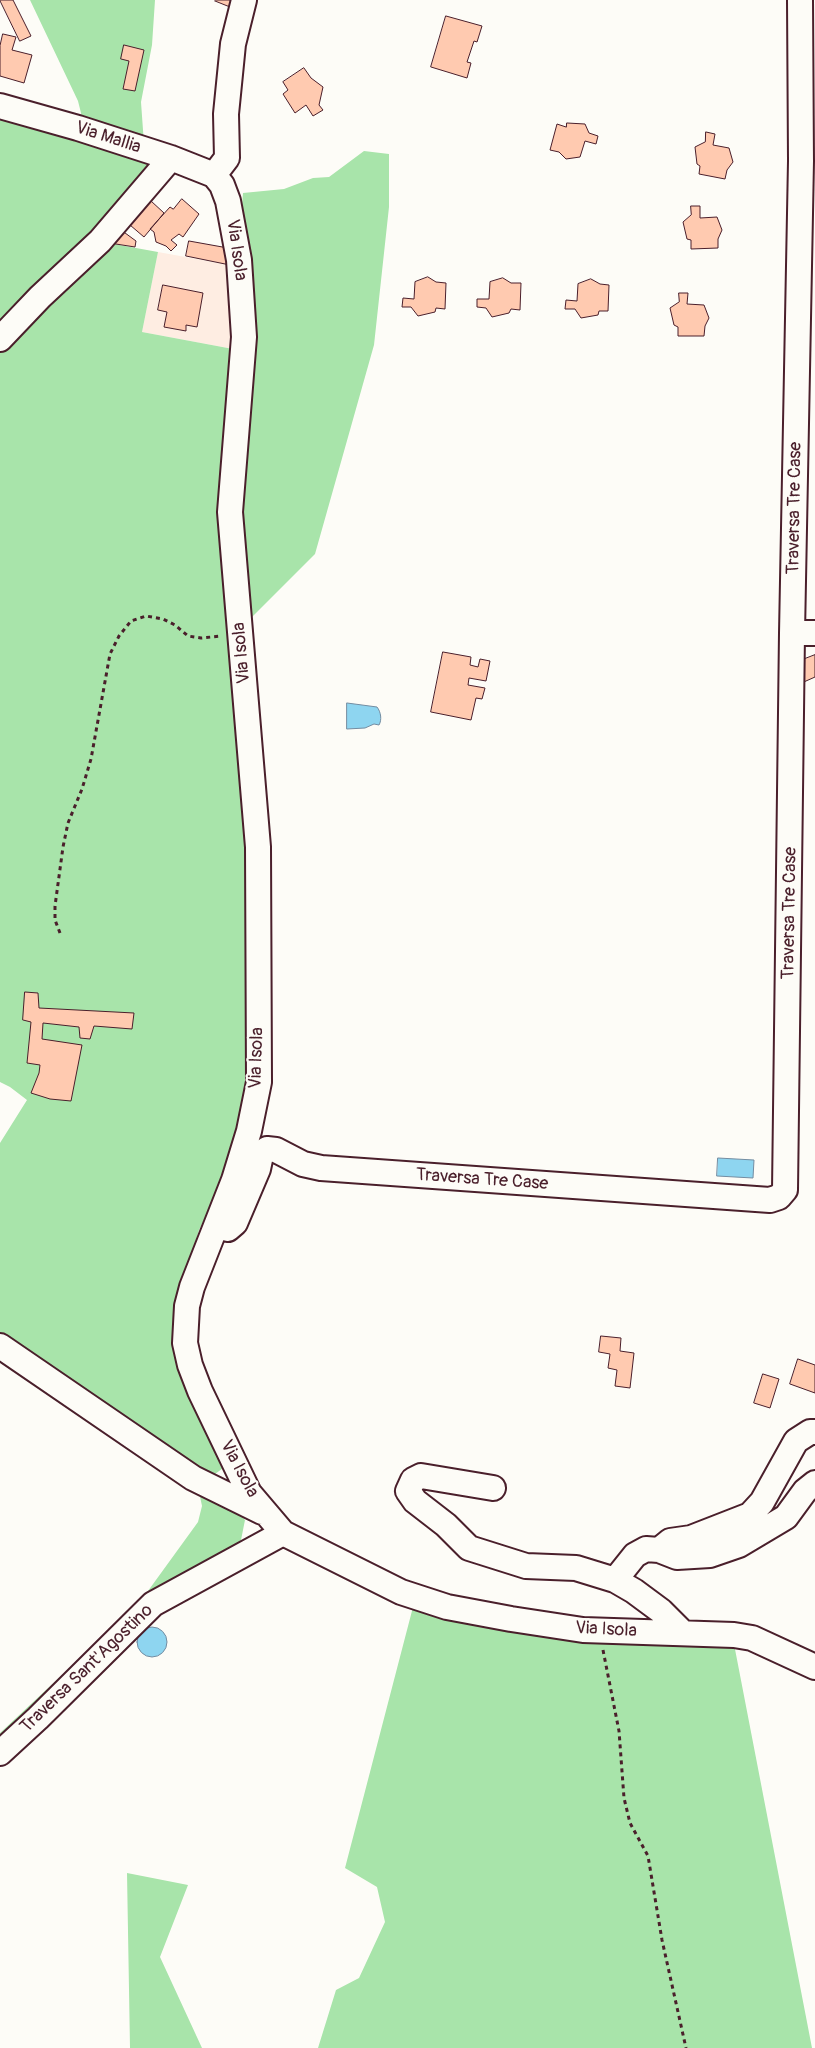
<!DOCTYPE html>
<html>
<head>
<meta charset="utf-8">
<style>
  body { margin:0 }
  canvas { display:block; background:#fdfcf7 }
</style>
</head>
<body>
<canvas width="815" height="2048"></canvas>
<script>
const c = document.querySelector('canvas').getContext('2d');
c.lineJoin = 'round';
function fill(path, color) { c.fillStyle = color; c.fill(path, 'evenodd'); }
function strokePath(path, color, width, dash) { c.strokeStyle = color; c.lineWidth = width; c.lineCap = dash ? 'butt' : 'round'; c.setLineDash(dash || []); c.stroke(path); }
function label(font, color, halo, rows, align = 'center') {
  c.font = font + ' Pangolin,sans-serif'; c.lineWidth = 4.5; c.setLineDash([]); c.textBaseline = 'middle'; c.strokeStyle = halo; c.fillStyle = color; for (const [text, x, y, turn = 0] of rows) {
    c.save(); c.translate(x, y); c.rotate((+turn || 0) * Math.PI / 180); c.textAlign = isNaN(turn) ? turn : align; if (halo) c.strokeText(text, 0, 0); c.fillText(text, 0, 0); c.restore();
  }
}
const built = new Path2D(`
  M158,252L230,265L233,349L142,332Z`);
const green = new Path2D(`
  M30,0H155L152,45L141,102L144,144L83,121L78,101Z
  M0,116L96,145L152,166L153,170L0,330Z
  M364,151L389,154V207L374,345L315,554L248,621L239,533L254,354L241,217L243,193L284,189L313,178L329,177Z
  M103,242L158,252L142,332L233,349L253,1082L223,1182L199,1230L177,1305L226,1466L215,1474L204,1476L0,1341V1143L27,1100L10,1087L0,1082V349Z
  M198,1487L237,1510L245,1520L241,1540L235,1548L0,1745V1733L140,1602L198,1522L202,1506Z
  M413,1607L734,1644L812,2048H318L336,1990L359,1978L385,1922L377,1887L345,1868Z
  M127,1873L188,1885L160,1957L202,2048H130Z`);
const water = new Path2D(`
  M347,703L377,707C381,712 382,720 379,725L374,724L365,728L347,729Z
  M718,1158L754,1160L753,1178L717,1176Z
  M137 1642a15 15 0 1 1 30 0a15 15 0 1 1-30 0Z`);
const building = new Path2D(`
  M0,0H13L31,36L20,41Z
  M216,0H237L235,9L215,1Z
  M446,16L482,26L477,42L474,41L467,62L471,63L467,78L431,67Z
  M3,34L16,37L12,50L32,55L24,83L0,76V46Z
  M124,45L144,50L135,91L123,89L129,61L121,59Z
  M304,68L311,78L323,87L319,105L323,110L313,116L306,105L295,113L283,94L288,90L283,82Z
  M567,123L585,124L589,133L598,136L596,144L585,141L580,157L566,159L559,152L550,150L557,124L566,127Z
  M706,132L715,134L713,145L729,148L733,162L727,170L725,179L699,174L700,166L697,164L695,147L705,142Z
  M182,199L199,214L183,237L179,234L171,240L177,245L171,251L166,246L156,242L154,232L150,229L170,207L173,209Z
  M151,201L164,213L144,237L130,225Z
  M691,206H700V218L717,217L722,230L718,239V248L691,249V240L687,239L683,222L691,215Z
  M117,227L136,241L135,247L103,242Z
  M189,241L228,248L230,265L186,256Z
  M428,277L436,282L446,283L445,309L436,308L435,312L418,316L411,307H402L403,298L414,299L415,282Z
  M503,278L511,283H521L520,310L511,309L509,313L492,317L486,308L477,307V299H489L490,282Z
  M591,279L600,284L609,285L608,311H599L598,315L581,318L575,309H565L566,300L577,301L578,284Z
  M163,285L203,293L197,327L186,325V331L164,327L167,312L158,310Z
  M679,293H688L687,304L704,305L709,318L705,326L704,336H678V327L674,325L670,308L679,302Z
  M443,652L471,657L470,665L478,667L480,659L490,661L486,681L469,678L468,685L485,688L482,699L476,698L471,720L431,712Z
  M815,655V677L797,685V662Z
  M25,992L38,993L39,1008L134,1013L132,1029L94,1026L90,1039L80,1038L79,1027L43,1023L42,1039L82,1045L71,1101L50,1099L31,1093L39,1073L40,1065L27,1063L31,1022L23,1020Z
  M601,1336L621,1338L620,1351L634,1353L630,1388L615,1386L617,1370L608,1368L610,1354L599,1352Z
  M798,1359L815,1365V1393L790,1384Z
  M763,1374L779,1379L770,1408L754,1403Z`);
const path = new Path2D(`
  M60,933L55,920V906L63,847L68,823L82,789L91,759L110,654L119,636L131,621L146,616L163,619L175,625L188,636L201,638L222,636
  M603,1650L619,1731L624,1798L630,1823L648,1856L662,1940L686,2048`);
const minor = new Path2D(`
  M0,106L78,128L171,158L214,175L222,185L228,201L239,260L244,337L230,512L258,847L259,1082L249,1131L234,1180L192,1287L187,1306L185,1343L190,1365L200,1391L249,1493L283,1533L401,1592L447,1607L511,1619L583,1630L734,1635L752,1638L815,1667
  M214,175L227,158L226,114L233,44L244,0
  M0,339L40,297L100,241L171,158
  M792,633H815
  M228,1229L235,1223L258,1169L261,1155L267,1149L276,1150L303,1164L321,1168L770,1200L779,1197L785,1190L792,633L801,161L800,0
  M0,1346L193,1478L262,1512
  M493,1488L421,1476L413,1480L408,1491L415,1501L446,1525L469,1548L526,1566L576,1568L615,1580L634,1591L661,1611L683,1633
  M659,1550L670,1541L691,1538L750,1515L762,1502L796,1441L810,1432H815
  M615,1580L635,1555L646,1549L659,1550L677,1557L710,1555L739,1545L786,1517L805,1491L815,1483
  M0,1753L38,1718L153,1604L283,1533`);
const streetNames = [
  ["Via Mallia",108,138,18],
  ["Via Isola",236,250,82],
  ["Traversa Tre Case",795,508,-89],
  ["Via Isola",242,653,-95],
  ["Traversa Tre Case",790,913,-89],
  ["Via Isola",257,1058,-88],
  ["Traversa Tre Case",482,1180,4],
  ["Via Isola",239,1469,62],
  ["Via Isola",606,1630,3],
  ["Traversa Sant'Agostino",87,1669,-44]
];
fill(built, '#feede2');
fill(green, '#a8e4aa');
fill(water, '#8ed5f0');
strokePath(water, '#738ca1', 1);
fill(building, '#ffcab0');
strokePath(building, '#4a1f2b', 1);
strokePath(minor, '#4a1f2b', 28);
strokePath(path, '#4a1f2b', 3, [4, 4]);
strokePath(minor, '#fdfcf7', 24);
label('18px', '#4a1f2b', '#fdfcf7', streetNames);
</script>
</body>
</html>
